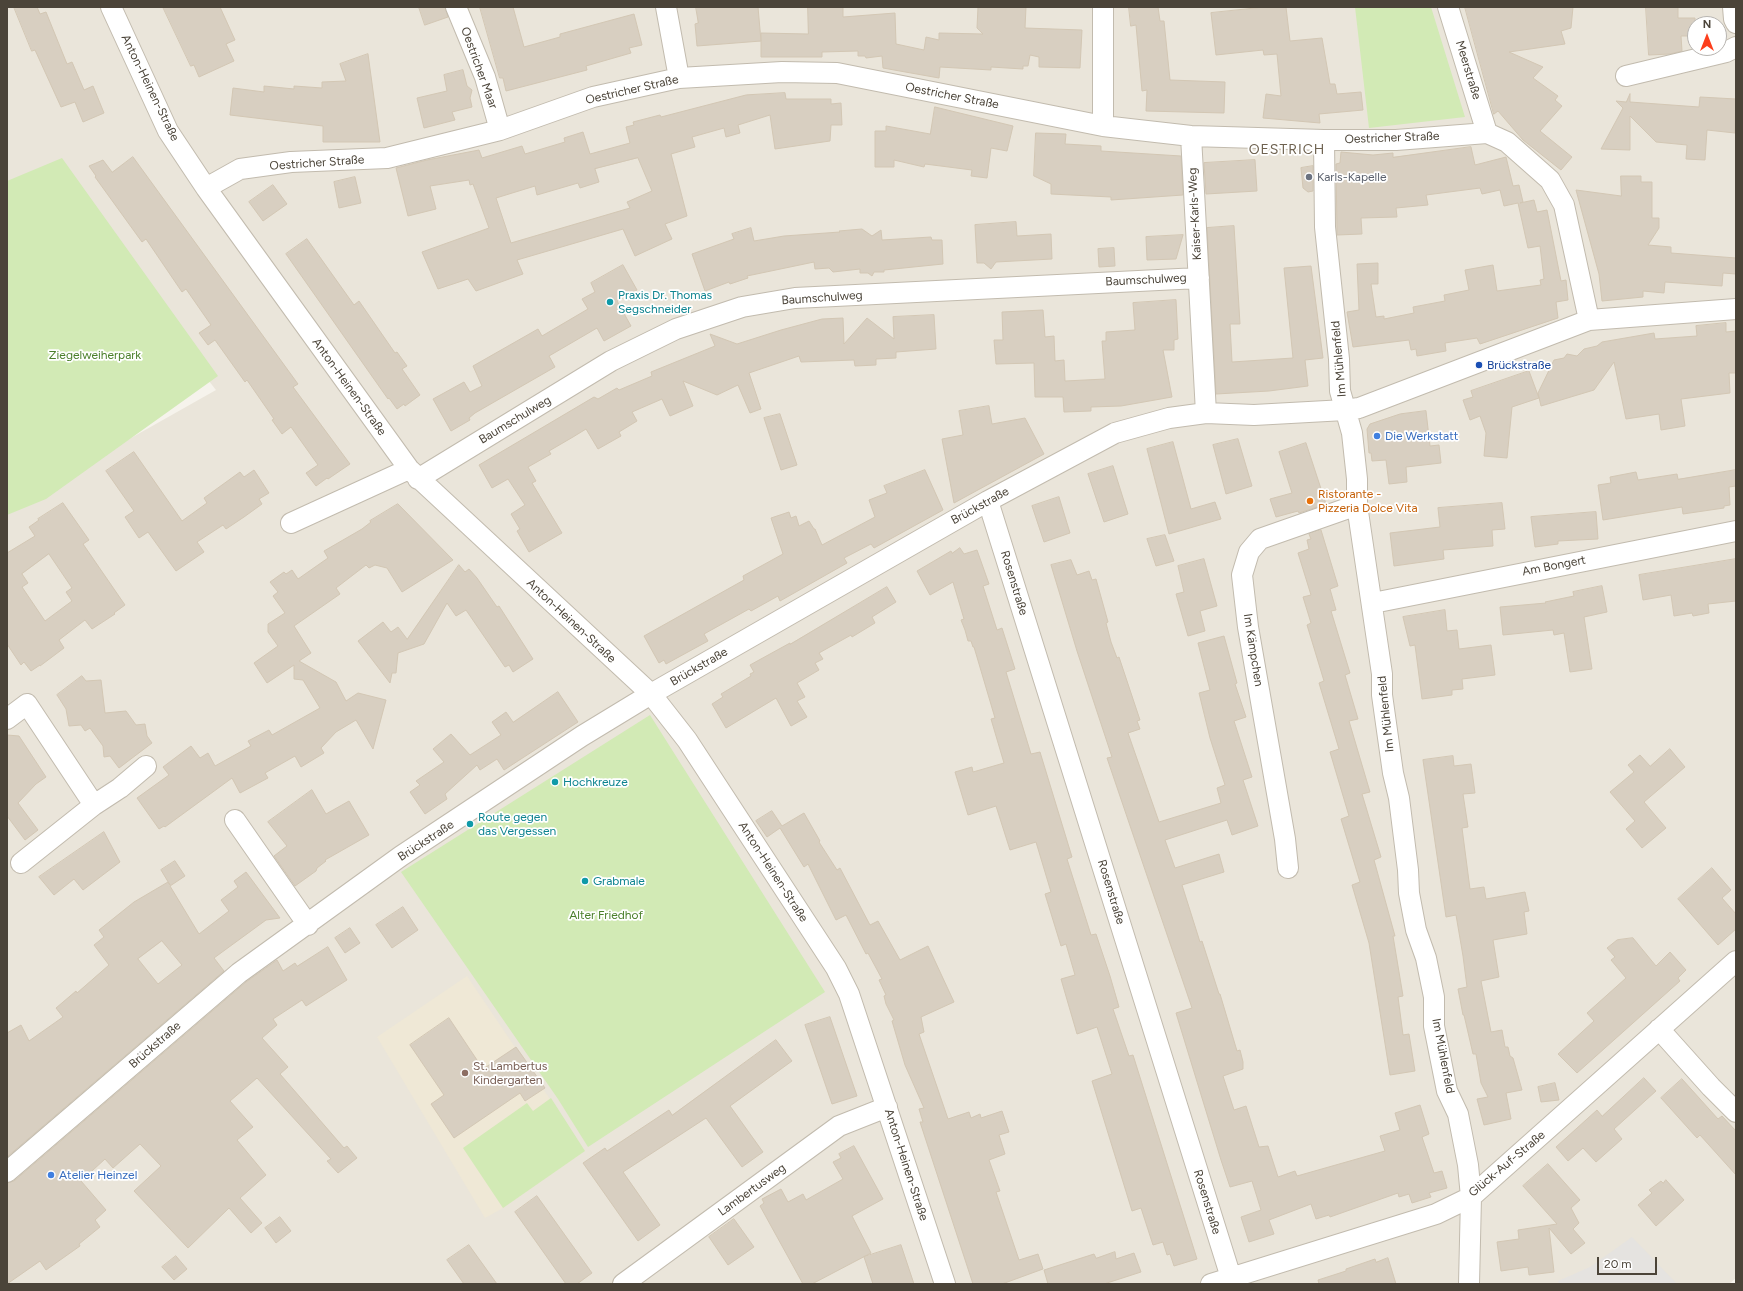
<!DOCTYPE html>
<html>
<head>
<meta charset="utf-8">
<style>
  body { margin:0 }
  #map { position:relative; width:1743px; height:1291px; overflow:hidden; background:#f6f3ec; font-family:Figtree,sans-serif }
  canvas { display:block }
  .frame { position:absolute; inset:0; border:8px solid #4b4439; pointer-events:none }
  .north { position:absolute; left:1687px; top:16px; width:40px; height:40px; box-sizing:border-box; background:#fff; border:1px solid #b7b4b0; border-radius:50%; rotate:0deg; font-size:11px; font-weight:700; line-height:16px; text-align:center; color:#4b4439 }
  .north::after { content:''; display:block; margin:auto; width:14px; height:18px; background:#fc3f1d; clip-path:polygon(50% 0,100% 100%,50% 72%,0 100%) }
  .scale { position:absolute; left:1597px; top:1257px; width:60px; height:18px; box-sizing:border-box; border:2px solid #4b4439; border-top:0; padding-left:5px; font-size:12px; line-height:14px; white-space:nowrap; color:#4b4439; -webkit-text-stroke:3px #fff; paint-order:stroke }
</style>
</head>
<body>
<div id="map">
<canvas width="1743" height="1291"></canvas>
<div class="frame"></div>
<div class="north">N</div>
<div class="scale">20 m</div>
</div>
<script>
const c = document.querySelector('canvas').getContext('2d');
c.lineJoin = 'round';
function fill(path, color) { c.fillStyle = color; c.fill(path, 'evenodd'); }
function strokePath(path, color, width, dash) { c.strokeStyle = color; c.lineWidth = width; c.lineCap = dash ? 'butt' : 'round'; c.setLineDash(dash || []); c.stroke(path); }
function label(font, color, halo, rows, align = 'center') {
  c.font = font + ' Figtree,sans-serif'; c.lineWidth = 3.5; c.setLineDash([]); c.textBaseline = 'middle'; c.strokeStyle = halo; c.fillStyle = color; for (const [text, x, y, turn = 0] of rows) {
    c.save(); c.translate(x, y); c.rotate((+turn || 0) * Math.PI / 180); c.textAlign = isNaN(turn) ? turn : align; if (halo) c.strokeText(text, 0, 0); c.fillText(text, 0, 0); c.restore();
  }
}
const residential = new Path2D(`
  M7,7H1736V1278L1729,1284H7V508L216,390L43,171L7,187ZM1695,24H1719V48H1695Z`);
const education = new Path2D(`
  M467,976L585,1151L503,1208L485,1218L377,1037Z`);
const green = new Path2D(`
  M1355,7H1431L1465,117L1369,128Z
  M62,158L218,376L46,499L7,515V181Z
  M650,715L825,992L588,1147L558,1099L401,872Z
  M551,1098L585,1151L503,1208L463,1148L527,1103L533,1111Z`);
const parking = new Path2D(`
  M1632,1237L1677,1284H1559L1558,1281L1590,1267Z`);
const building = new Path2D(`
  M14,7H37L40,14L46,12L67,64L72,62L84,90L93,86L104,113L83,122L75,102L61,107L35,50L32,51Z
  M163,7H220L235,40L226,44L234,61L199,77L194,65L191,66Z
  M419,7H445L448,17L425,25Z
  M480,7H513L524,47L560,37V34L634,14L642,45L629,48L631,53L586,66L587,70L506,91L503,78H500Z
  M696,7H758L761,41L697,46L695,24L698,23Z
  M808,7H843V17L895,13L896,44L924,50L926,37L939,40V33L983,34L977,28L978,7H1026L1025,28L1082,30L1080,68L1039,67V57L1030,55L1028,66H1023V69L991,67V70L940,67L939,78L883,68L882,56L866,58L865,56H858V51L822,52V57H761V33L808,34Z
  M1129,7H1158L1160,21H1164L1170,80L1225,82L1224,113L1146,111L1147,90L1142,91L1136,25L1131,26Z
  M1265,7H1286L1290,41L1322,38L1330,84H1335L1337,94L1361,92L1363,110L1319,114L1320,123L1263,118L1266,94L1281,96L1277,54L1264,55L1263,50L1216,55L1211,13Z
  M1465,7H1573L1571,28L1561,31L1565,44L1509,52L1543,67L1533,78L1558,96L1555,100L1562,106L1540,131L1572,157L1561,170L1523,140L1498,111L1494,114Z
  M1646,7H1678V18H1695V36H1681L1682,51L1670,54L1649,55Z
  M368,54L380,142H323V126L230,115L233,88L264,92V86L294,89V86L322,88V82L346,81L340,64Z
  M463,70L467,86L472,90L470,98L472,107L452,112L455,120L424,128L417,98L447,91L444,75Z
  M785,93L786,99H831V104L841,103L842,125H831L830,141L775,149L770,115L738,125L740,133L726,137L724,128L692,137L695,147L671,154L687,216L665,224L672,239L635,256L623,229L517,260L523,274L476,291L468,279L438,289L422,252L489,228L473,184L470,185L469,180L430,186L436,209L408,216L396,168L427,160L479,150L482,158L522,146L525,154L565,142L564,138L583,132L590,154L630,143L626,127L634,125L633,122L660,115L661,117L746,95ZM638,158L652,191L627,202L630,208L511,243L496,198L535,186L537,195L578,183L580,188L599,182L595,169Z
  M1630,94V102L1699,107L1700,97L1736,99L1735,133L1707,130L1705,160L1686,159L1687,145L1656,142L1630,116V150L1601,149L1623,108L1616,101L1626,102Z
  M935,107L1013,126L1007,151L991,148L987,178L971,176L972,170L925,164L924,167L894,160V167H875V131H886V126L930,134Z
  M1036,133L1066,134L1065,144L1101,146V151L1181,156L1183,195L1111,200V197L1051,194V184L1034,176Z
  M1471,147L1475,165L1506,157L1513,186L1519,185L1523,202L1520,203L1534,200L1537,212L1547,210L1561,281L1566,280L1568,300L1556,302L1558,318L1480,344L1477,338L1445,343L1446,351L1417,356L1416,349L1411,350L1409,340L1353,347L1347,312L1359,310L1357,264L1378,263V284H1371L1376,317L1384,316V319L1414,313L1413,307L1445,301L1444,295L1469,290L1465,270L1493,265L1497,291L1541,285L1540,280L1544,279L1540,246L1528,248L1518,203L1504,206L1500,190L1482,194L1480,188L1426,195L1428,205L1396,208L1397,217L1361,218L1362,234L1337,235L1336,164L1340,163L1341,152L1373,155L1393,153V157Z
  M133,157L298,384L293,387L350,464L328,479L327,478L316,486L306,473L318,465L291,427L282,434L272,420L274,419L247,380L245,382L215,340L208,345L199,333L211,325L186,289L182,292L146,239L142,242L95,177L96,176L89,166L103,160L112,172Z
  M1255,160L1257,191L1206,194L1204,163Z
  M1313,166V191L1308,192L1303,188L1301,168Z
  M1621,176H1641V182H1652V218H1659V228L1648,245L1671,247V253L1736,258V274L1723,273L1722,286L1665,282L1664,293L1643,291V297L1602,301L1599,274L1576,190L1621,196Z
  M355,177L361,203L339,208L334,182Z
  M273,185L287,204L263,221L249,202Z
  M1016,222L1017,236L1051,234L1052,259L996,262L991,269L984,263H977L975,225Z
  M1234,226L1240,324H1230L1232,362L1293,358L1284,268L1311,266L1323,358L1305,360L1308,386L1269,391L1216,394L1207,228Z
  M751,228L754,241L784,236L840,232L839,231L862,229L872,236L881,230L882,240L931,237L932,240H942L943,264L884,270V272H874L872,276L868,273H860V269L833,272L829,268L815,269L814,262L747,276L748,278L730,284L729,282L705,291L692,254L734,239L732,234Z
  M1183,235L1176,259L1147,260L1146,237Z
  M307,239L354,305L359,301L395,353L397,352L407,366L402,369L420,395L405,406L404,404L397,409L389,398L388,399L286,254Z
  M1114,248L1115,266L1099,267L1098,249Z
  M623,265L637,290L617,301L631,326L604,341L597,328L549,356L555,367L475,413L469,418L470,420L451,431L433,399L464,382L470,392L482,386L473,366L538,329L542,336L588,309L582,299L595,292L591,283Z
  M1176,300L1178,339L1174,340V350H1163L1172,397L1121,406L1091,407V411L1064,412L1063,397H1035L1034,363L996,364L994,340H1003L1002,312L1043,310L1045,337L1054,336L1055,361L1064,360L1065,381L1105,379L1102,341H1106V332L1135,330L1133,303Z
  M934,315L936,349L896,352V358L876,359V365L855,366L854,360L801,362L799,356L749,373L761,409L750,413L738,385L717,395L683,381L693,406L670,416L662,399L632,412L637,421L619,432L621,436L598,449L586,429L573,437L549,451L551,454L528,467L536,481L532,483L562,533L529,552L517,531L520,529L511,514L525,505L508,479L492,488L479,465L594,397L598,399L617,388L619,390L652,376L651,372L715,346L710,334L737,344L781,330L822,319L843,318L844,344L867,318L894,339L893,317Z
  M1726,323V332L1736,331V373H1729L1730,393L1681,399L1685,426L1661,430L1659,414L1626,419L1614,362L1594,390L1541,406L1538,393L1554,360L1564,358L1567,354L1577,356L1584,349L1597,346L1602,342L1654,333L1655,339L1697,336L1696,326Z
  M1529,371L1539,398L1512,407L1507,458L1484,456L1486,433L1480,416L1470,420L1463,400L1473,397L1471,391Z
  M989,406L992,424L1025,418L1044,454L954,503L942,439L963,435L959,411Z
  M1426,411L1430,446L1439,445L1441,463L1406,467L1407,482L1389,484L1386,460L1372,461L1371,453H1369L1367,429L1370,424L1400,414Z
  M780,414L797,465L781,470L764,418Z
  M1238,439L1252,486L1226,494L1213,445Z
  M1173,442L1191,509L1215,502L1221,519L1169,534L1147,449Z
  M1306,443L1326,504L1299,513L1298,511L1276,517L1270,499L1292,493L1279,452Z
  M134,452L182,521L207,503L204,498L240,472L244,477L254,470L269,493L259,499L262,504L244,517L226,529L223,525L197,542L204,552L176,571L148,532L139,538L125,517L134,511L106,471Z
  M1113,466L1128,514L1104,522L1088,474Z
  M925,470L943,510L874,548L871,544L844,558L847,563L780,601L778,596L751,611L749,609L704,634L708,641L666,664L664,660L659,663L644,636L744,580L743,576L783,554L771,518L789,512L791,518L796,516L799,526L809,521L814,529H815L822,545L875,517L869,500L887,493L884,486Z
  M1736,470V486L1729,487L1730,505L1724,506V508L1683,514L1682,507L1603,520L1598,485L1611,483L1610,477L1636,472L1638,480L1677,474L1678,479Z
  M1059,497L1070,533L1044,542L1032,506Z
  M63,503L89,540L83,544L125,605L114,613L115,614L92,629L85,620L59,640L64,648L40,666V665L31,671L24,662L21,665L7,644V553L35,536L29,527L39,520L38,519ZM49,554L72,588L66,592L72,601L45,621L22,587L28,583L22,574Z
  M1502,503L1505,529L1492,530L1493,546L1443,550L1444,559L1394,566L1390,533L1440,527L1438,508Z
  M398,504L453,560L402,592L387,568L375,565L369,568L366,565L336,588L340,594L294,626L311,653L299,661L336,682L346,701L358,693L386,700L373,749L356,720L336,732L321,748L324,753L301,767L295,756L265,773L268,778L240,793L232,778L165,827L164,826L159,829L137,798L169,775L163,767L191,746L200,758L208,753L215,766L251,746L248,741L269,730L272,735L320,708L303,680L294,679V665L267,683L254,663L278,646L268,632V624L285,613L273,596L278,592L270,582L284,572L286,574L292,570L298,579L328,558L324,551L362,529L371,522L370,521Z
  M1596,512L1598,539L1558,541V544L1535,547L1531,517Z
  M1321,530L1338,586L1330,589L1336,610L1331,611L1350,673L1345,675L1358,719L1349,721L1370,792L1362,794L1381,857L1374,860L1395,936H1393L1403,996L1398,997L1403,1035L1409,1034L1415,1071L1390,1075L1369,943L1352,885L1360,882L1341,819L1349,816L1330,752L1339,749L1319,683L1324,681L1307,625L1311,623L1303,597L1311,595L1298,553L1309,549L1307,540L1311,539L1309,534Z
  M1165,535L1174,561L1156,566L1147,539Z
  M960,548L964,554L977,550L989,584L983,586L997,630L1002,628L1015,669L1006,672L1031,754L1040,752L1072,857L1067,859L1091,935L1096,934L1110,976L1119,1007L1113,1009L1129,1056L1133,1055L1197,1259L1174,1266L1170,1254L1167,1255L1163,1242L1153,1245L1141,1208L1132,1211L1092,1081L1112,1074L1097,1027L1077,1034L1061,979L1075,975L1066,944L1061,946L1045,894L1051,892L1036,842L1010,850L996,806L968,815L955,772L972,767L973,772L1004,763L991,719L995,718L974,647H973L971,641H968L965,630L961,620L964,619L953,582L930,595L917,571L951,551L952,553Z
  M1204,559L1217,606L1200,611L1205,631L1188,636L1176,594L1184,592L1178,566Z
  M1736,559V601L1708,604L1709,613L1693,616L1692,613L1674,616L1671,595L1643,600L1639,575Z
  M1071,560L1077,575L1089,571L1092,580L1096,579L1108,622L1106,623L1111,642L1117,658L1119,657L1140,720L1137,721L1140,729L1128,733L1159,822L1221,803L1217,788L1225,785L1210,738L1199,693L1210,690L1198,643L1224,636L1237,683L1235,684L1246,717L1234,721L1252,777L1243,780L1258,826L1232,835L1227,820L1165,840L1175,868L1219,854L1224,872L1182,885L1200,942L1202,941L1219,994H1220L1237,1051L1240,1050L1243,1062V1069L1223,1076L1234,1110L1246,1106L1259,1147L1268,1146L1278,1177L1295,1171L1297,1176L1385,1151L1380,1136L1400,1130L1395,1113L1420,1105L1429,1134L1422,1137L1434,1173L1442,1171L1447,1188L1429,1193L1431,1197L1412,1203L1409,1194L1399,1197L1398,1193L1330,1217L1329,1215L1316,1219L1311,1204L1269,1220L1274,1234L1249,1242L1241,1217L1261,1210L1252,1181L1230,1187L1221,1160L1176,1013L1192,1008L1107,758L1112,757L1077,651L1051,565Z
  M459,565L465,572L469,569L477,578L497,607L499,606L533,659L513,672L509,665L505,667L466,610L456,616L447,603L424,644L398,653L396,673H392L390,683L358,641L383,622L391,632L398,627L407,639Z
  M1602,586L1607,612L1584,617L1592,669L1570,672L1564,633L1554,635L1553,630L1503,635L1500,607L1546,603L1545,602L1574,596L1573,592Z
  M887,587L896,602L872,617L875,623L852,637L851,635L819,653L823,659L815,663L819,670L797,683L805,697L797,701L807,717L791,726L776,698L726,728L712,704L723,697L721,694L751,676L750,674L754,672L750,665L790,643V644Z
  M1445,610L1447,631L1457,630L1459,649L1491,645L1495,675L1462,679L1463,689L1452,690V695L1422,699L1415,645L1410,646L1403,617Z
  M82,676L86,681L101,680L105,713L126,711L136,725L145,724L147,736L152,743L119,768L110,756L104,757L103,746L90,728L85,731L81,725L69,726L66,709L57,695Z
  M558,692L578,722L504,770L497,759L480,770L477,765L445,794L447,799L425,814L410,792L420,785L416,781L444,762L433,749L451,734L470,755L501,735L492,722L506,712L513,722Z
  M7,735L19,736L46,777L36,784L18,803L38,830L25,840L7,816Z
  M1670,749L1685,767L1644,802L1666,828L1642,848L1626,829L1635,821L1610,792L1634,772L1628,765L1640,755L1650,766Z
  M1453,756L1454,766L1471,764L1475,793L1463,794L1468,827L1462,828L1470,889L1484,887L1486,899L1525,892L1529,911L1524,912L1527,934L1493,940L1499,977L1481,981L1491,1032L1502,1030L1505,1047H1508L1510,1056L1513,1058L1522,1090L1506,1093L1511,1119L1484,1125L1477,1099L1488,1097L1481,1083L1476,1054H1473L1464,1015H1463L1458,989L1467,987L1463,956L1456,915L1446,917L1423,760Z
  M312,790L326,814L349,801L369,835L325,860L326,861L317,868L316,871L295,886L274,856L287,846L268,822Z
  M772,811L782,826L804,813L820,841L819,842L837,870L840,868L870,925L878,921L900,960L928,946L954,1002L921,1017L924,1032L919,1034L948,1119L969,1112L971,1118L980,1114L981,1118L1002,1111L1009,1132L999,1135L1005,1154L989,1160L1000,1191L996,1192L1019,1260L1038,1254L1043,1269L1002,1284H973L920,1122H923L919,1109L924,1108L905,1065L892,1021L894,1020L886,1004L884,996L886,995L879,980L882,979L868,953L866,954L846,915L836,920L808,864L804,867L780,828L767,837L756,821Z
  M104,832L120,862L83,890L74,879L54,895L39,877Z
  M175,861L185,876L170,886L199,934L229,911L221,900L238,887L234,881L246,872L280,918L266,920L214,958L224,971L7,1157V1033L21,1025L29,1041L63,1017L56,1008L76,991L77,993L109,965L94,945L104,937L99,930L134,902L168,882L170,885L161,870ZM162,941L182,965L158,984L138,959Z
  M1712,868L1731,890L1722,898L1736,914V929L1718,945L1678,899Z
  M403,907L418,930L392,948L376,925Z
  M350,928L360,943L345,953L335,938Z
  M1633,938L1656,966L1670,952L1686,970L1678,978L1680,981L1577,1073L1558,1054L1594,1021L1587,1013L1626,978L1611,960L1615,957L1607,948L1617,940Z
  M328,947L347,980L306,1006L302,1000L273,1019L277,1025L262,1038L288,1067L280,1074L344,1148L347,1146L357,1158L338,1173L327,1161L331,1159L257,1078L230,1101L253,1127L237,1140L266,1175L240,1198L262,1223L251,1233L229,1208L188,1248L134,1191L161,1166L140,1144L113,1168L105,1159L81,1181L106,1210L95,1220L100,1227L79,1244L80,1246L46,1270L40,1261L7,1284V1183L14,1181L246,982L277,960L283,971L295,963L297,966Z
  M830,1017L857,1096L832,1104L805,1025Z
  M449,1018L483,1069L516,1047L545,1088L525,1101L520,1093L454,1138L431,1104L444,1095L410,1045Z
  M776,1040L792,1061L730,1106L763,1152L742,1167L706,1118L623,1172L660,1225L638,1241L583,1163L605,1148L607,1151L669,1110L672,1115Z
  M1644,1078L1656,1091L1614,1129L1622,1139L1596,1162L1583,1148L1568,1161L1556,1147L1597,1110L1602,1116Z
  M1682,1079L1718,1119L1722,1116L1736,1131V1175L1700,1135L1697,1138L1661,1098Z
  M1555,1083L1559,1100L1541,1102L1538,1087Z
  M854,1146L883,1199L852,1216L871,1253L812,1284H803L760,1206L764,1203L762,1199L781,1189L788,1202L803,1194L806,1200L843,1179L833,1162L841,1158L839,1154Z
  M1548,1164L1580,1200L1571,1208L1579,1223L1573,1229L1585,1243L1571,1254L1549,1228L1554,1272L1529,1275L1528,1267L1501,1271L1497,1242L1519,1239L1518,1230L1557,1224L1523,1186Z
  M1666,1180L1684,1200L1656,1226L1638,1205L1652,1193L1649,1190L1661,1181L1663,1183Z
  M537,1196L592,1273L577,1284H566L515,1212Z
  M280,1217L291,1231L276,1243L265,1228Z
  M734,1219L754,1247L728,1265L709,1237Z
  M469,1245L497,1284H464L447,1260Z
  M901,1245L914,1284H873L864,1257Z
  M1115,1252L1116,1259L1134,1253L1141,1272L1104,1284H1048L1044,1270L1094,1254L1096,1258Z
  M176,1256L187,1269L174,1280L162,1267Z
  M1388,1258L1396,1284H1319L1318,1280L1346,1271V1269L1375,1259L1376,1262Z`);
const minor = new Path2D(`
  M111,7L168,131L206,188L409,469L651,694L687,740L836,968L849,994L945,1284
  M456,7L485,77L500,130
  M666,7L679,78
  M1103,7V126
  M1448,7L1487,133
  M1733,7L1734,19L1736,23
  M1626,76L1726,52L1736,47
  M1191,136L1206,413
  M1324,140L1325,227L1339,359L1340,391L1352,433L1357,479V505L1382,674V695L1393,773L1399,798L1408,870L1409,893L1416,930L1426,958L1434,997V1026L1447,1091L1458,1114L1468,1165L1471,1197L1469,1284
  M206,188L240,169L291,162L387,158L500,130L593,97L679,78L782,72L837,73L1103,126L1191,136L1324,140H1396L1487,133L1507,142L1550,180L1564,205L1589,320
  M418,479L611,361L676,329L742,307L795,298L1199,278
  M988,501L1233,1284
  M291,523L409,469
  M1373,603L1736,531
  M7,719L27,704L94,805L21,863
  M94,805L120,788L146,766
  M235,820L308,925
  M1288,868L1285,839L1248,627L1242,575L1249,552L1260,539L1357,505
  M1659,1029L1711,1087L1736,1112
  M7,1172L239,973L401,856L582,736L651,694L988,501L1115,433L1169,418L1206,413L1254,415L1345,410L1359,408L1589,320L1736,309
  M623,1284L839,1126L887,1107
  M1211,1284L1436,1214L1471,1197L1736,961`);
const markers = [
  [1309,177,4,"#6b7280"],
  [610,302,4,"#0f9aa8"],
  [1479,365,4,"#1a4fb4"],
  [1377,436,4,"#3f7fe0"],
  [1310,501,4,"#e8710a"],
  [555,782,4,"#0f9aa8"],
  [470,824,4,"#0f9aa8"],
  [585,881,4,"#0f9aa8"],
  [465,1073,4,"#8d6e63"],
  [51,1175,4,"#3f7fe0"]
];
const streetNames = [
  ["Oestricher Maar",479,68,70],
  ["Meerstraße",1468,70,73],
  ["Anton-Heinen-Straße",150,88,64],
  ["Oestricher Straße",632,90,-13],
  ["Oestricher Straße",952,96,11],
  ["Oestricher Straße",1392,138,-2],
  ["Oestricher Straße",317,163,-4],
  ["Kaiser-Karls-Weg",1195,214,-93],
  ["Baumschulweg",1146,280,-3],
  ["Baumschulweg",822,298,-4],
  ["Im Mühlenfeld",1339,359,-95],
  ["Anton-Heinen-Straße",349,387,54],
  ["Baumschulweg",515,420,-31],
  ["Brückstraße",980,506,-29],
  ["Am Bongert",1554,566,-11],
  ["Rosenstraße",1014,583,73],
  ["Anton-Heinen-Straße",571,621,43],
  ["Im Kämpchen",1253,650,81],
  ["Brückstraße",699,667,-30],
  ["Im Mühlenfeld",1386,714,-96],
  ["Brückstraße",426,841,-33],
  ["Anton-Heinen-Straße",773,872,57],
  ["Rosenstraße",1111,892,73],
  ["Brückstraße",155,1045,-41],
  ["Im Mühlenfeld",1443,1056,79],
  ["Glück-Auf-Straße",1507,1164,-40],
  ["Anton-Heinen-Straße",906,1165,72],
  ["Lambertusweg",752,1190,-36],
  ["Rosenstraße",1207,1202,73]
];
const worshipNames = [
  ["Karls-Kapelle",1317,177]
];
const cultureNames = [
  ["Praxis Dr. Thomas",618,295],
  ["Segschneider",618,309],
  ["Hochkreuze",563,782],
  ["Route gegen",478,817],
  ["das Vergessen",478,831],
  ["Grabmale",593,881]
];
const parkNames = [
  ["Ziegelweiherpark",95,355],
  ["Alter Friedhof",606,915]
];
const transitNames = [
  ["Brückstraße",1487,365]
];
const shopNames = [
  ["Die Werkstatt",1385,436],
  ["Atelier Heinzel",59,1175]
];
const foodNames = [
  ["Ristorante -",1318,494],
  ["Pizzeria Dolce Vita",1318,508]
];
const educationNames = [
  ["St. Lambertus",473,1066],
  ["Kindergarten",473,1080]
];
const quarterNames = [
  ["OESTRICH",1287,150]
];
fill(residential, '#eae5da');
fill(education, '#efe8d6');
fill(green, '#d2eab5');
fill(parking, '#e5e3e0');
fill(building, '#d8cfc1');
strokePath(building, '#d3c7b4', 1);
strokePath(minor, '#c2bbae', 22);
strokePath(minor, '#fff', 20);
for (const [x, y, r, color] of markers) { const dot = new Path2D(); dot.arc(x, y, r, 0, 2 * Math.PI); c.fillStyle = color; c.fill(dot); strokePath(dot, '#fff', 1.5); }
label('12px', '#4b4439', '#fff', streetNames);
label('12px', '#5b616d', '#fff', worshipNames, 'left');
label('12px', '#0d838f', '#fff', cultureNames, 'left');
label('12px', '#4a7f2a', '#fff', parkNames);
label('12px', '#164399', '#fff', transitNames, 'left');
label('12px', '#366cbe', '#fff', shopNames, 'left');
label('12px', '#c56008', '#fff', foodNames, 'left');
label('12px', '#785e54', '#fff', educationNames, 'left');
c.letterSpacing = '1px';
label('14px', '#6e6250', '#fff', quarterNames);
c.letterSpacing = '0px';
</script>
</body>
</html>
